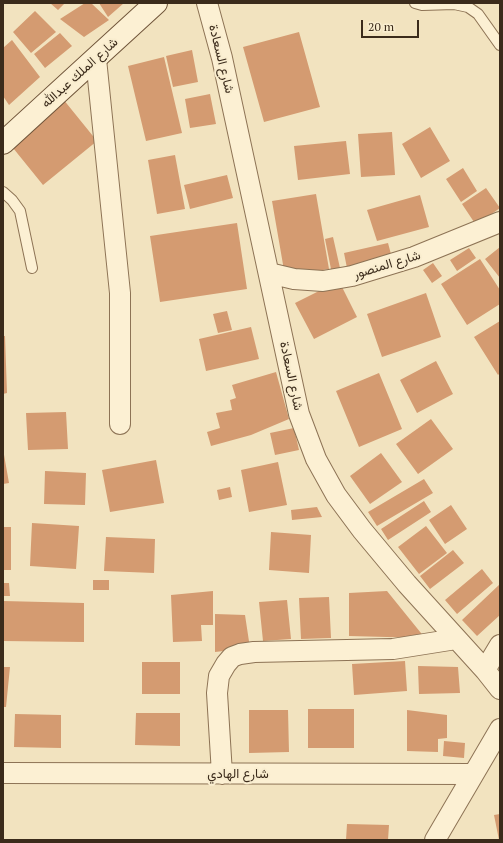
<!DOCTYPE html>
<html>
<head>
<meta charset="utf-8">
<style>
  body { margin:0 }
  #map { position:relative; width:503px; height:843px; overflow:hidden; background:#f2e3bf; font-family:"PT Serif",serif }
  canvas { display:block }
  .frame { position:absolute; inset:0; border:4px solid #3b2b1b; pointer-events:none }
  .scale { position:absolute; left:361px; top:20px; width:58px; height:18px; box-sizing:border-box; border:2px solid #3b2b1b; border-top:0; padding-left:5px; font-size:12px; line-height:14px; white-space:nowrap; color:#3b2b1b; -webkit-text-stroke:3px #f9edcf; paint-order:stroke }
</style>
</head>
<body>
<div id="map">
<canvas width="503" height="843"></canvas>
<div class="frame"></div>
<div class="scale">20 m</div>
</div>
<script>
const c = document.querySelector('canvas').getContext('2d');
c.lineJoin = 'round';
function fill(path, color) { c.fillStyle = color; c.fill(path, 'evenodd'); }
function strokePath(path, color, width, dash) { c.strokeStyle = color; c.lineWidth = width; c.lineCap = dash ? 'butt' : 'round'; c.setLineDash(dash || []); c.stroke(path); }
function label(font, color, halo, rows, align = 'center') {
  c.font = font + ' "PT Serif",Vazirmatn,serif'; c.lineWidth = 4; c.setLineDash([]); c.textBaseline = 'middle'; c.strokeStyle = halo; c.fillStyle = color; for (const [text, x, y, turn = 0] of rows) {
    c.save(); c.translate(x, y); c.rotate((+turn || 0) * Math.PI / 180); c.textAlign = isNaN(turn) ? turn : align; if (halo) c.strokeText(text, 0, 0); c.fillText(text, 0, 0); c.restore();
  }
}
const building = new Path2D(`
  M50,3H65L58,10Z
  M85,3H91L109,20L84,37L60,19Z
  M99,3H124L108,17Z
  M35,11L56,32L31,53L13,32Z
  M299,32L320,107L264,122L243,47Z
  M60,33L72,46L45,68L34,54Z
  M12,40L40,77L9,105L3,96V48Z
  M192,50L198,82L173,87L166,56Z
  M164,57L182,133L146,141L128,66Z
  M210,94L216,124L190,128L185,99Z
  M63,99L97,141L43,185L9,143Z
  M430,127L450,161L421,178L402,144Z
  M392,132L395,175L361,177L358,134Z
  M346,141L350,174L298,180L294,146Z
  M175,155L185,209L157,214L148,160Z
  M463,168L477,191L461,202L446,179Z
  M227,175L233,198L190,209L184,185Z
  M486,188L500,208L476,225L462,204Z
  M316,194L329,269L285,276L272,201Z
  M420,195L429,227L377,241L367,210Z
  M237,223L247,289L160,302L150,236Z
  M333,237L340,268L331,269L325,239Z
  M388,243L392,258L347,268L344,253Z
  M500,247V278L485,259Z
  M469,248L476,258L457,271L450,260Z
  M480,259L500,290V304L467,325L441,284Z
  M433,263L442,276L432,283L423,270Z
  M339,281L357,317L314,339L295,303Z
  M426,293L441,337L382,357L367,314Z
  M227,311L232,330L218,333L213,314Z
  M500,321V373L498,375L474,337Z
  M251,327L259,359L206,371L199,339Z
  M3,336H5L7,393L3,394Z
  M436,361L453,394L417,413L400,380Z
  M276,372L289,419L251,435L211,446L207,432L220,428L216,413L232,410L230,400L236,398L232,385Z
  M379,373L402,429L359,447L336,391Z
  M66,412L68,449L28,450L26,413Z
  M431,419L453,449L418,474L396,444Z
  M294,428L299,450L275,455L270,433Z
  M3,449L9,483L3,484Z
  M381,453L402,482L370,504L350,476Z
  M156,460L164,503L110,512L102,470Z
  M278,462L287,505L249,512L241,470Z
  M45,471L86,473L85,505L44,504Z
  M424,479L433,493L377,526L368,512Z
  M230,487L232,497L219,500L217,490Z
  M424,501L431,512L388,540L381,529Z
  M451,505L467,529L445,544L429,520Z
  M317,507L322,517L292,520L291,510Z
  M32,523L79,526L76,569L30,566Z
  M426,526L447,553L419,574L398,547Z
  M3,527H11V570H3Z
  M271,532L311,535L309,573L269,570Z
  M106,537L155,539L154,573L104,571Z
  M453,550L464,563L430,589L420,576Z
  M482,569L493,583L457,614L445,600Z
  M93,580H109V590H93Z
  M3,583H9L10,596H3Z
  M500,584V615L477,636L462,620Z
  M213,591V625H201L202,641L173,642L171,595Z
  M387,591L425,638L349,636V593Z
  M329,597L331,638L301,639L299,598Z
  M287,600L291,639L263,641L259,602Z
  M3,601L84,603V642L3,641Z
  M215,614L245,615L250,648L215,652Z
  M405,661L407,691L354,695L352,664Z
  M142,662H180V694H142Z
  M418,666L458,667L460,693L419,694Z
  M3,667H10L6,707H3Z
  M308,709H354V748H308Z
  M249,710H288L289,752L249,753Z
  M407,710L447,715V738L438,739V752L407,751Z
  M136,713H180V746L135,745Z
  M15,714L61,715V748L14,747Z
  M444,741L465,743L464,758L443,756Z
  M500,814V840H499L494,815Z
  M347,824L389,825L388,840H346Z`);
const lane = new Path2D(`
  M415,3L422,5L454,4L468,7L478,14L500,45
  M3,192L12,200L20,211L32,268`);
const street = new Path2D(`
  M207,3L222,58L299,414L316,459L336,495L362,530L407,584L485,670L500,689
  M96,59L120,293V424
  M269,273L294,279L323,281L352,276L414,257L500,222
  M485,670L500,645
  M3,773L473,774
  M222,774L217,693L219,676L226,664L232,657L240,654L254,652L393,649L456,639
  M435,840L500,729`);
const secondary = new Path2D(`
  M3,143L156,3`);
const streetNames = [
  ["شارع السعادة",221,59,76],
  ["شارع الملك عبدالله",80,73,-42],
  ["شارع المنصور",387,265,-17],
  ["شارع السعادة",291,376,78],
  ["شارع الهادي",238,774]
];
fill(building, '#d49b71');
strokePath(lane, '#8d7355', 12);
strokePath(street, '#8d7355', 22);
strokePath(secondary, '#6f5439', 24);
strokePath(lane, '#fcf0d3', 10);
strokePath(street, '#fcf0d3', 20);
strokePath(secondary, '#fcf0d3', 22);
label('13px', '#3b2b1b', '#f9edcf', streetNames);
</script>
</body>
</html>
